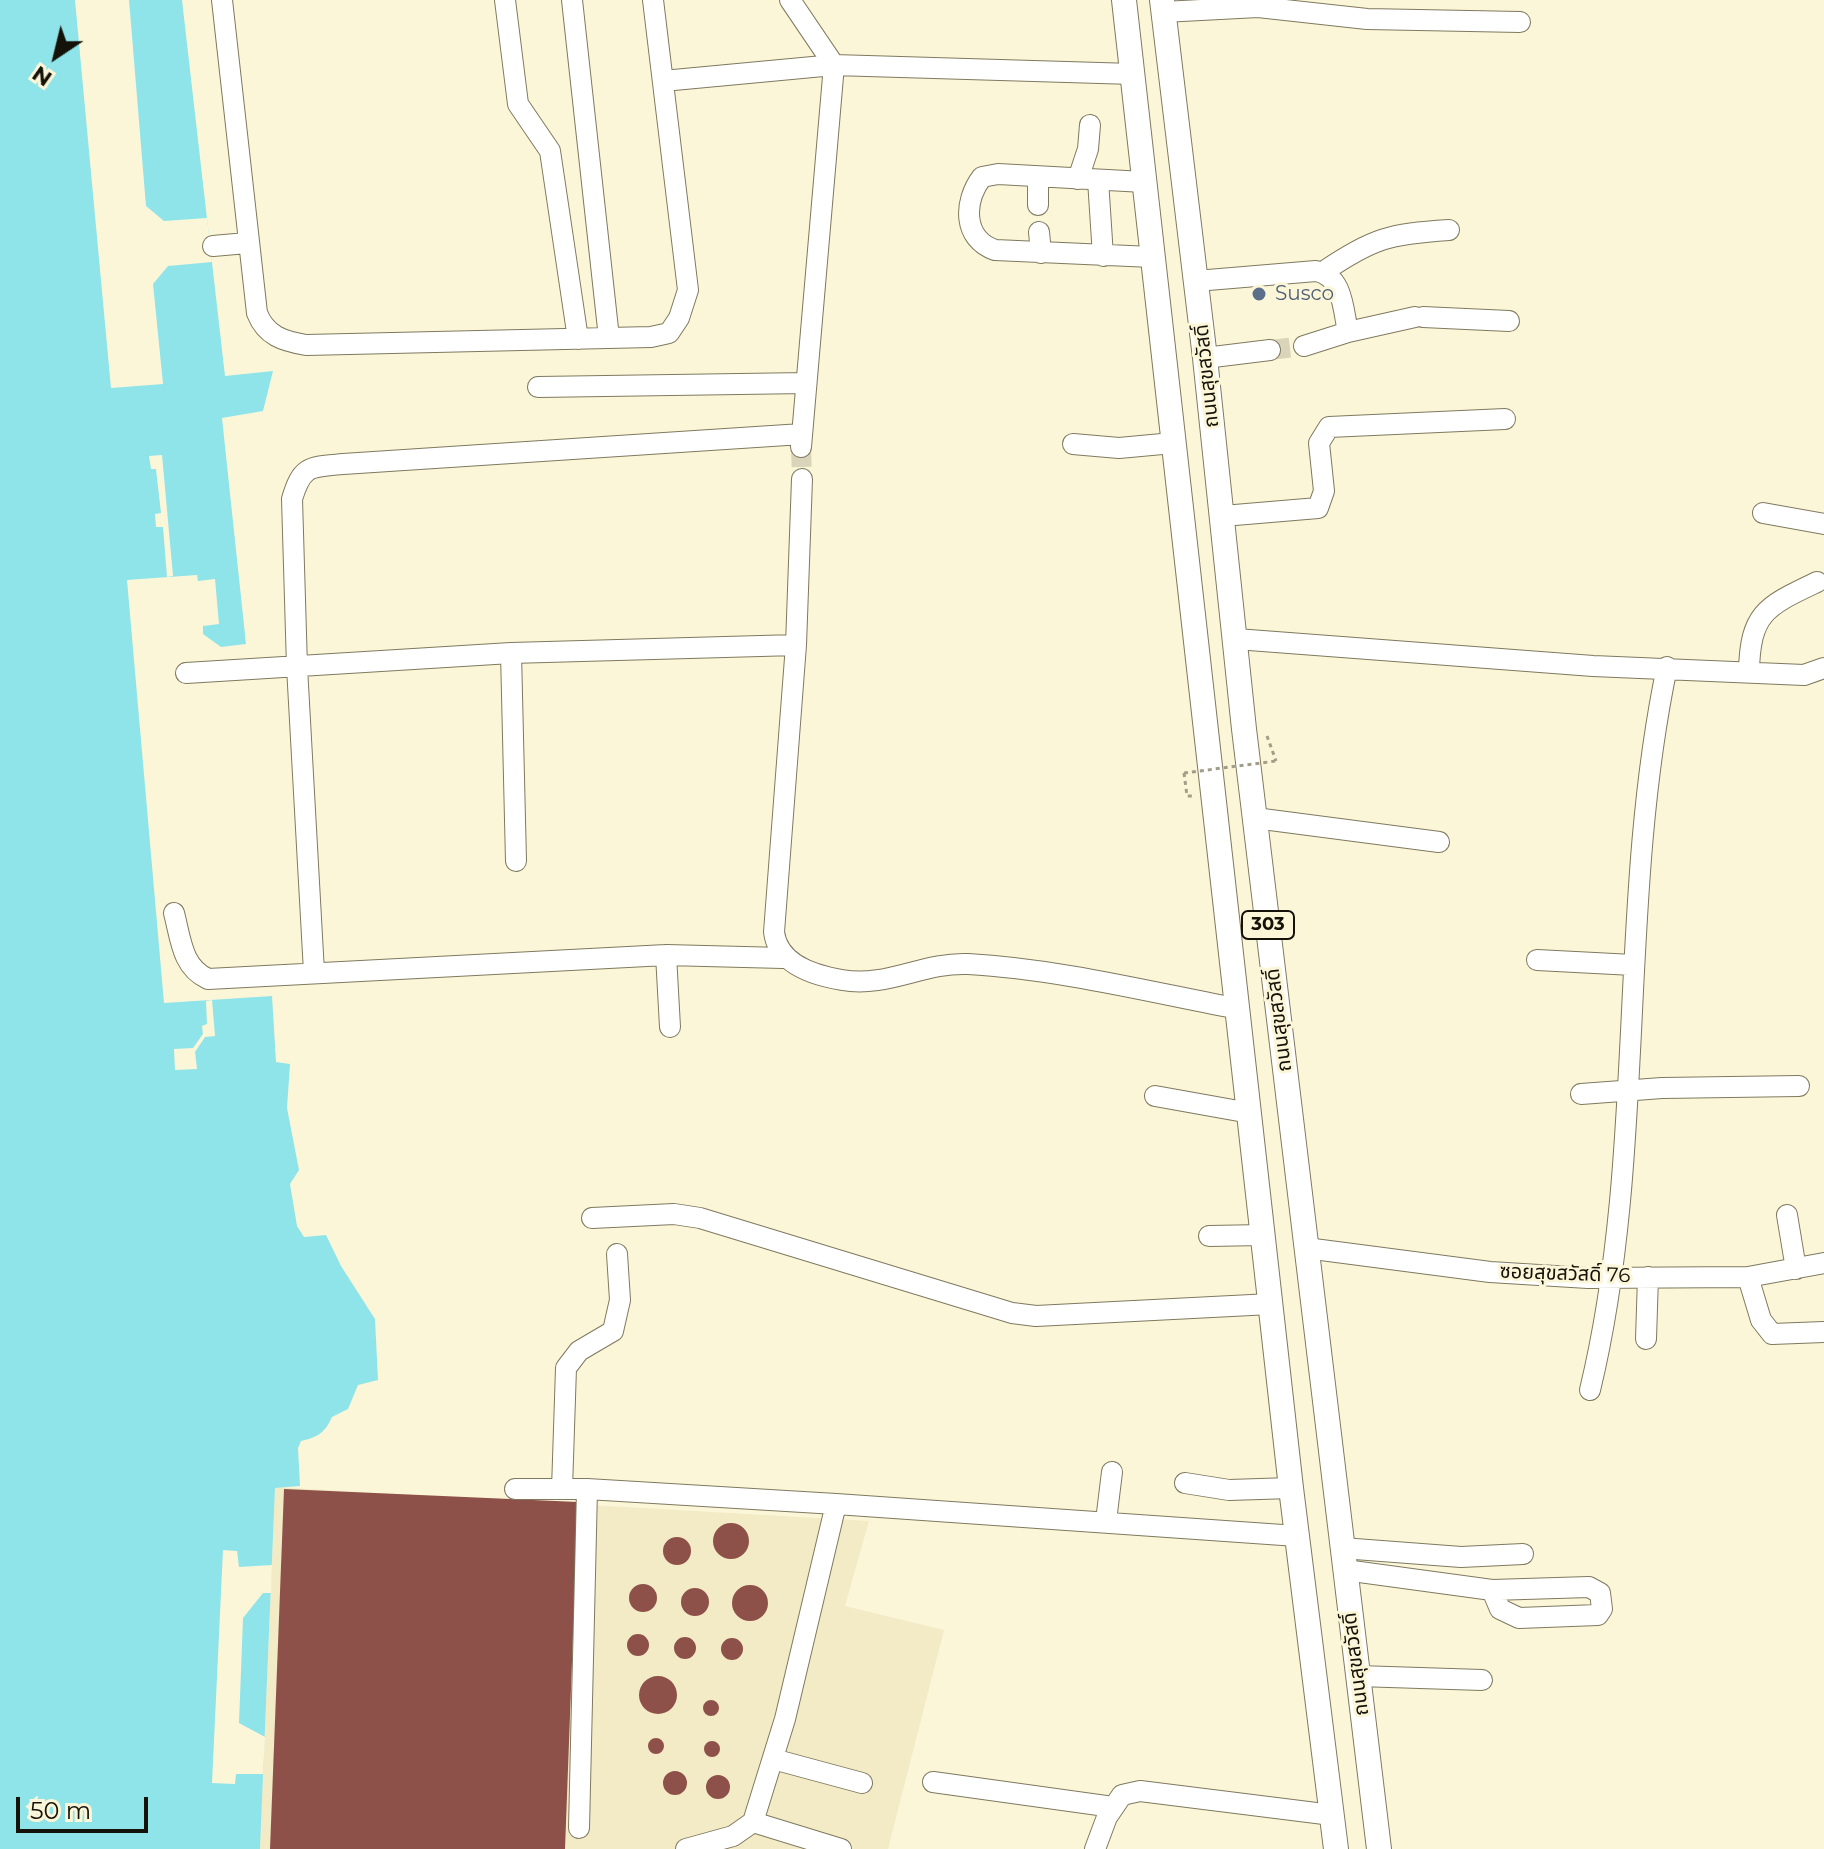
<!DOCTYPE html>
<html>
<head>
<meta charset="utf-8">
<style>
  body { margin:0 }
  #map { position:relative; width:1824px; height:1849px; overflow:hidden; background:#fcf6d9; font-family:Montserrat,sans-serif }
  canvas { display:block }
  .north { position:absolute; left:16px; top:16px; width:80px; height:80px; -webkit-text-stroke:6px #fcf6d9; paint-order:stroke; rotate:215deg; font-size:22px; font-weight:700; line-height:32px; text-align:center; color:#151309 }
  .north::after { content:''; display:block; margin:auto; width:28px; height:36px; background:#151309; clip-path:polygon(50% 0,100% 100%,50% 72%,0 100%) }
  .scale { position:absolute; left:16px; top:1797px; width:132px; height:36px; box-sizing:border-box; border:4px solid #151309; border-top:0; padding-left:10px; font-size:24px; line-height:28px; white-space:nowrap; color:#151309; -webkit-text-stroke:6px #fcf6d9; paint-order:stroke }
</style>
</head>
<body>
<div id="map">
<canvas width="1824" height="1849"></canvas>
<div class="north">N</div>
<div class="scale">50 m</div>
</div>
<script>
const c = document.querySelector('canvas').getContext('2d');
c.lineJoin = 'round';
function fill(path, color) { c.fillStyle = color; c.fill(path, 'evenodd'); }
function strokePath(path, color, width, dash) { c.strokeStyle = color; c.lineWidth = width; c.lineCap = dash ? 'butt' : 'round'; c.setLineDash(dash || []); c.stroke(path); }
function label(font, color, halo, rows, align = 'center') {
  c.font = font + ' Montserrat,"Noto Sans Thai",sans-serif'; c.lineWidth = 6; c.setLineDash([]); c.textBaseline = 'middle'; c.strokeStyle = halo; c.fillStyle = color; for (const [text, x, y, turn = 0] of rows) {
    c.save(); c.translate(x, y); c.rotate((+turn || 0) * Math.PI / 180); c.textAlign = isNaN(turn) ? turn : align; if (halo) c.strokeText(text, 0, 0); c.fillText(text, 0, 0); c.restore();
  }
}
const built = new Path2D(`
  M275,1487L869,1521L845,1606L944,1630L888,1849H260Z`);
const water = new Path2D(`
  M0,0H182L225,376L273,371L263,411L222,418L246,644L221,647L203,634V626L219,624L215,579L198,581L197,575L127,580L164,1003L272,996L276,1062L290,1064L287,1108L299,1170L290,1184L297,1226L304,1237L326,1235L341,1266L375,1319L378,1380L358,1385L348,1409L332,1417C325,1433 318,1437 301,1441L298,1448L300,1486L275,1488L260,1849H0Z`);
const pier = new Path2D(`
  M75,0H129L146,206L164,221L207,218L212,262L168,266L153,284L163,384L111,388Z
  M162,455L173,576L167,577L163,527H156L155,514L161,513L156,469H151L149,456Z
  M212,1000L215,1036L205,1037L195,1052L197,1069L175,1070L174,1049L193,1048L203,1034L202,1026L207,1024L206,1001Z
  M223,1550L237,1551L239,1567L272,1565L271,1593H263L243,1618L239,1723L265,1737L263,1774H236L235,1784L212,1783Z`);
const building = new Path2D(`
  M284,1489L578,1502L565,1849H270Z
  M713 1541a18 18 0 1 1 36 0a18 18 0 1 1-36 0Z
  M663 1551a14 14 0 1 1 28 0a14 14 0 1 1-28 0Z
  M629 1598a14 14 0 1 1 28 0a14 14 0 1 1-28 0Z
  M732 1603a18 18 0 1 1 36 0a18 18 0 1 1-36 0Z
  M681 1602a14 14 0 1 1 28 0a14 14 0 1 1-28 0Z
  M627 1645a11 11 0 1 1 22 0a11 11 0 1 1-22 0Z
  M674 1648a11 11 0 1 1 22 0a11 11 0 1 1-22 0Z
  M721 1649a11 11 0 1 1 22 0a11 11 0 1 1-22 0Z
  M639 1695a19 19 0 1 1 38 0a19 19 0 1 1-38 0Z
  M703 1708a8 8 0 1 1 16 0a8 8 0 1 1-16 0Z
  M648 1746a8 8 0 1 1 16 0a8 8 0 1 1-16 0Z
  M704 1749a8 8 0 1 1 16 0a8 8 0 1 1-16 0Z
  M663 1783a12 12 0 1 1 24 0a12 12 0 1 1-24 0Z
  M706 1787a12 12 0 1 1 24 0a12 12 0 1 1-24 0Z`);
const minorTunnel = new Path2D(`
  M1270,350L1304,346
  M801,447L802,479`);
const path = new Path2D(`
  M1267,736L1276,761
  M1184,773L1187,796H1193`);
const minor = new Path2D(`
  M222,0L257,313C266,336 283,341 306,345L651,337L669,333L679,318L688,290L653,0
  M505,0L518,104L550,151L578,339
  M572,0L609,338
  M790,0L834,65L1133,74
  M1163,12L1258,7L1367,19L1520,22
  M663,81L834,65L801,447
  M1078,179L1088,149L1090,125
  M1098,180L1103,256
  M1144,182L998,174L982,177C963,202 963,239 995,250L1152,257
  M1038,205V177
  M1039,232L1041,253
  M213,246L247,243
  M1323,272C1373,238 1389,234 1449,230
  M1196,281L1316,271C1343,276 1343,309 1348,332L1304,346
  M1423,317L1509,321
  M1348,332L1415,317
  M1205,358L1270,350
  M538,387L806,383
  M1073,444L1119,448L1173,443
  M802,479L796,645L774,932C778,964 812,975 842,980C887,988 923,962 968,964C1058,969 1150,992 1239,1009
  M1763,513L1824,524
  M1223,516L1318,508L1324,491L1319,443L1329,427L1505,419
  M1236,639L1593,666L1804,675L1824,668
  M511,653L516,861
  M1749,672C1750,612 1767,606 1817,582
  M186,673L511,653L796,645
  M1255,818L1439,842
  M174,913C181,940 182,967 208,979L666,955L783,958
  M666,955L670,1027
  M1537,960L1633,965
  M314,972L297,667L292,499C302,465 310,467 343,464L802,434
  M1581,1094L1662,1088L1799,1086
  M1155,1096L1250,1113
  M1787,1215L1796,1269
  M592,1218L674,1214L700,1218L1012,1313L1036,1316L1271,1304
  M1209,1236L1263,1235
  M1306,1248L1490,1272L1588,1278L1748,1277L1824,1263
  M1748,1277L1761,1320L1772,1334L1824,1332
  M1646,1339L1648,1277
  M1590,1390C1647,1154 1617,905 1667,667
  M1185,1483L1229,1490L1291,1488
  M515,1489H587L836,1504L1297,1536
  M562,1489L566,1368L579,1351L613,1331L620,1300L617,1254
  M1106,1521L1112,1472
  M1342,1548L1461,1557L1523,1554
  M1345,1570L1492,1590L1589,1587L1600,1593L1602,1609L1598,1615L1519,1618L1500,1609L1492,1590
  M1358,1676L1482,1680
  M773,1759L862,1783
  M933,1782L1113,1807
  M753,1822L841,1849
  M579,1828L587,1489
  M686,1849L733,1836L753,1822L785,1719L836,1504
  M1095,1849L1107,1817L1122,1795L1140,1791L1332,1815`);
const major = new Path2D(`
  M1124,0L1291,1488L1336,1849
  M1162,0L1205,358L1244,729L1379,1849`);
const pathBridge = new Path2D(`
  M1184,773L1276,761`);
const markers = [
  [1259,294,8,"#5c6f8a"]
];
const shields = [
  [1268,925,52]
];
const shieldNames = [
  ["303",1268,925]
];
const serviceNames = [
  ["Susco",1275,294]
];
const streetNames = [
  ["ถนนสุขสวัสดิ์",1207,376,-96],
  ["ถนนสุขสวัสดิ์",1279,1020,-97],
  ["ซอยสุขสวัสดิ์ 76",1565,1274,2],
  ["ถนนสุขสวัสดิ์",1356,1664,-97]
];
fill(built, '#f2ebc6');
fill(water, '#8fe4e9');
fill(pier, '#fcf6d9');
fill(building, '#8e5149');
strokePath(minorTunnel, '#d9d4ba', 20, [20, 10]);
strokePath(minor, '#7f795f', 22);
strokePath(major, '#7f795f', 26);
strokePath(path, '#a29d88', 3, [4, 4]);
strokePath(minor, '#fff', 20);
strokePath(major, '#fff', 24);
strokePath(pathBridge, '#a29d88', 3, [4, 4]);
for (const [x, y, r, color] of markers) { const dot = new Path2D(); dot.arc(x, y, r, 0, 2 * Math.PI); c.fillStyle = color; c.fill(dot); strokePath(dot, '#fcf6d9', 3); }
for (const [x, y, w] of shields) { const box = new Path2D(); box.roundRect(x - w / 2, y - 14, w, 28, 6); c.fillStyle = '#fcf6d9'; c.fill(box); strokePath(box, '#151309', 2); }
label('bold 18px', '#151309', null, shieldNames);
label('20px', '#4e5e75', '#fcf6d9', serviceNames, 'left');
label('20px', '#151309', '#fcf6d9', streetNames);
</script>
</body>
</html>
